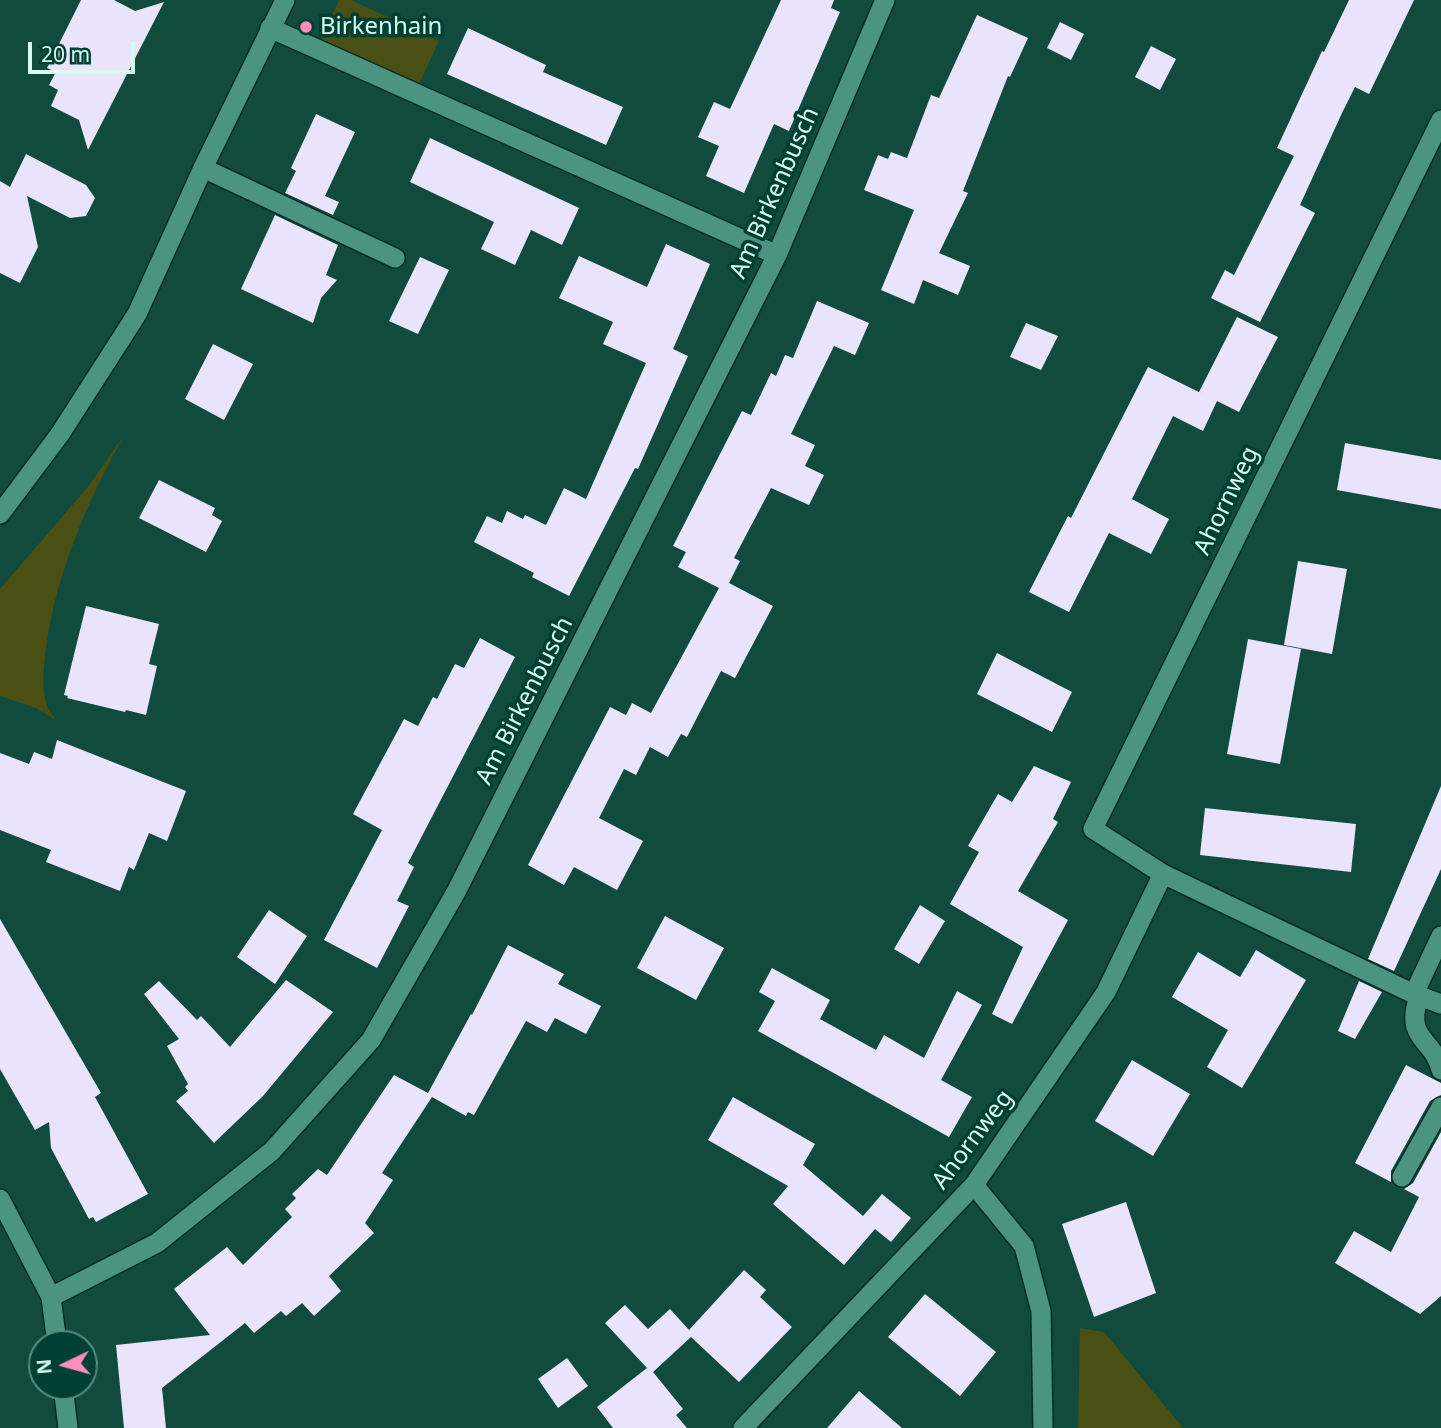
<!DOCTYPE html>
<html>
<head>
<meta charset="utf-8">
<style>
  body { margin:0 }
  #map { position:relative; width:1441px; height:1428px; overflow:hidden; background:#104b3e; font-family:"Noto Sans",sans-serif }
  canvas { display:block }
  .north { position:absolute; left:28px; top:1330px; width:70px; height:70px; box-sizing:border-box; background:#004034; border:2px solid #568b7f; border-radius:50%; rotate:265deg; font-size:19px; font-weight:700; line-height:28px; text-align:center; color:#d8fbf0 }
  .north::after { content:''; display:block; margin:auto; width:24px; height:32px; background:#fe8ebd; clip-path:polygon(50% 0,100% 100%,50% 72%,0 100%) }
  .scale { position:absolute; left:28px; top:42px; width:107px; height:32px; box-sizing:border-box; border:4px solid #d8fbf0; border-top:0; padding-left:9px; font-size:21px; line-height:24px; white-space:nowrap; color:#d8fbf0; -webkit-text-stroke:5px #004034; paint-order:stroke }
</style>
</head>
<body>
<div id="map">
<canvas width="1441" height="1428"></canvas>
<div class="north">N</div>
<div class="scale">20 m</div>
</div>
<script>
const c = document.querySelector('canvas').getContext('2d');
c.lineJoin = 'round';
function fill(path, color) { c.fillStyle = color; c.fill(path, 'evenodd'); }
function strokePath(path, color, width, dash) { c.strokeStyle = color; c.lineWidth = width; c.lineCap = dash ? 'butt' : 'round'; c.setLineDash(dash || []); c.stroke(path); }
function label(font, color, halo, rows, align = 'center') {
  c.font = font + ' "Noto Sans",sans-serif'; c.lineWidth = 7; c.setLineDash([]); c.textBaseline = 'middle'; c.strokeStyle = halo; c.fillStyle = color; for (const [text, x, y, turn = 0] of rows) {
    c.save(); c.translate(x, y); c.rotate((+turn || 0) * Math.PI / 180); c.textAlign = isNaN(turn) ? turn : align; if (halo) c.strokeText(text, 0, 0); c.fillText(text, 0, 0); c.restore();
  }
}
const green = new Path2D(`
  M339,0H351L439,41L419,84L321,40Z
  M123,437C87,503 56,573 46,648C44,666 41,684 46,702C47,708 52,714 56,720L36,708L0,696V589L87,488Z
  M1080,1328L1104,1332L1183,1428H1078Z`);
const building = new Path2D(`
  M81,0H114L135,11L164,2L88,150L79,120L51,106L58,90L49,85L56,72L47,68Z
  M781,0H834L831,8L840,12L789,131L774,124L744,193L706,176L719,146L698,137L714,102L730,109Z
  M1349,0H1414L1369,94L1355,87L1342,113L1300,205L1315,213L1260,322L1211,298L1225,270L1234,275L1294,156L1277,148L1322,51L1324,52Z
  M977,15L1028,38L1010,77L1008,76L963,191L968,193L939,253L970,266L958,295L923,280L914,304L881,290L914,210L864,190L878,155L888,159L891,152L907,158L931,95L939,98Z
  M1060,22L1084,34L1071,60L1047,48Z
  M468,28L546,65L543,72L623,107L606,145L447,74Z
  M1151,46L1176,59L1160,90L1135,77Z
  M316,114L355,132L325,196L339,202L333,215L285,193L296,171L291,168Z
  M430,138L579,208L562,245L531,230L515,265L481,249L494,222L410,182Z
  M26,154L86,185L95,198L86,216L70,218L27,196L38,247L20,283L0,273V181L10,187Z
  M275,215L338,245L326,275L337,280L321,298L313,323L241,289Z
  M666,244L710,264L673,349L688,356L638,469L635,468L569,596L532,577L534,573L474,542L487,516L502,523L507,511L523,519L525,515L546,525L564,488L586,499L646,363L603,344L613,322L559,298L579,256L647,287Z
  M420,257L449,270L418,334L389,321Z
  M817,301L869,323L855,355L834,346L791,434L815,445L805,466L824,475L809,505L771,488L734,558L740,561L729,583L773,606L735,678L721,671L687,737L681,734L668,757L650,747L636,775L624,769L599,818L643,841L617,890L574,867L564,885L528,865L610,707L626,715L632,703L651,713L719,588L678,567L686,552L673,546L742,411L751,415L771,373L776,376L785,355L793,358Z
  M1237,317L1278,337L1239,412L1217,401L1203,431L1173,416L1132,499L1169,519L1151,554L1109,533L1069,612L1029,592L1068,516L1071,518L1148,367L1203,394L1199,392Z
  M1026,323L1058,336L1041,370L1010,357Z
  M213,344L253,364L224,420L185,399Z
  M1345,443L1441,460V509L1337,490Z
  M159,480L215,508L212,515L222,521L206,552L139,518Z
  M1298,561L1347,569L1332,654L1284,645Z
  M86,606L159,624L149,664L157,666L146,715L126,710L125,712L67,698L68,696L64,695Z
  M480,638L515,657L408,863L414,867L397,901L409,906L377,968L324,940L382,830L353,814L404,719L418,726L433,697L437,699L455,664L464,668Z
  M1248,639L1301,649L1280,764L1227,754Z
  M997,653L1072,692L1052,732L977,694Z
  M57,740L186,791L167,841L149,833L134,870L129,867L120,891L46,862L51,850L0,830V753L29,764L34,752L52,759Z
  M1034,766L1071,782L1053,819L1058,822L1018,891L1068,920L1012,1024L992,1014L1023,947L950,904L979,852L968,846L998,794L1012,802Z
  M1441,786V869L1394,971L1368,959Z
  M1205,808L1356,824L1351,872L1200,855Z
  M920,905L945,921L919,964L894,949Z
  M269,910L307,936L275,984L237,957Z
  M665,916L724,948L696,1000L637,968Z
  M0,919L101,1093L95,1097L148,1194L96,1222L93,1217L89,1219L51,1148L49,1122L35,1130L0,1069Z
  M508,945L564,974L558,984L601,1006L586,1034L555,1018L547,1032L526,1021L474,1115L468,1112L466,1116L432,1097L382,1173L393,1180L365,1223L374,1233L329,1276L341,1291L314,1316L302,1303L286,1316L281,1311L254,1333L245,1323L162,1388L166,1428H124L116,1345L210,1335L174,1289L227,1247L243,1265L292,1217L285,1209L296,1198L292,1194L318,1169L327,1175L394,1075L428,1093L471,1014L472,1015Z
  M1256,950L1306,980L1242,1088L1207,1067L1228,1030L1172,997L1198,952L1240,977Z
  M772,968L830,1000L820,1019L876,1050L884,1035L924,1058L957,991L982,1005L941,1080L972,1097L949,1137L758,1031L775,1001L759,992Z
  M286,980L333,1012L263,1096L214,1143L176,1101L188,1091L185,1087L188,1084L167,1046L179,1039L144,994L159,981L197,1020L201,1016L230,1047Z
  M1359,981L1382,992L1355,1039L1338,1031Z
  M1132,1060L1190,1094L1153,1156L1095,1121Z
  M1406,1065L1441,1083V1095L1430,1101L1391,1171V1182L1355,1163Z
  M733,1097L815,1144L803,1165L863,1216L882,1194L911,1218L891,1242L875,1229L844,1265L773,1204L788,1186L708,1140Z
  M1441,1132V1296L1420,1314L1335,1263L1354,1231L1391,1252L1419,1197L1404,1189L1413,1183Z
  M1126,1202L1156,1293L1094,1317L1062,1224Z
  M744,1270L766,1290L760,1297L792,1327L739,1382L691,1337L653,1372L683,1409L676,1415L687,1428H613L597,1407L647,1368L605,1323L625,1305L648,1329L670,1309L689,1330Z
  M925,1294L996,1352L960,1396L888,1337Z
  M567,1358L588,1386L558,1408L538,1379Z
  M859,1391L902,1428H827Z`);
const service = new Path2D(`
  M203,168L395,258
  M1414,994L1441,936
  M1419,996C1404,1041 1433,1037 1441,1070
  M1402,1177L1441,1107`);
const minor = new Path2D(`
  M270,28L777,255
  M1163,874L1414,994L1441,1004
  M974,1185L1024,1246L1041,1311L1043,1428
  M0,1199L51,1297L57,1344
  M51,1297L157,1243L272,1151L371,1040L456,892L777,255L885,0
  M63,1386L68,1428
  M743,1428L974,1185L1106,992L1163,874L1093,829L1441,120`);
const tertiary = new Path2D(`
  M0,514L60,434L137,314L203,168L285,0`);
const markers = [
  [306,27,7,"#fe8ebd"]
];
const poiNames = [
  ["Birkenhain",320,27]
];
const streetNames = [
  ["Am Birkenbusch",775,193,-66],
  ["Ahornweg",1227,501,-64],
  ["Am Birkenbusch",525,701,-63],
  ["Ahornweg",973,1140,-53]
];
fill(green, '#4a5013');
fill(building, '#e9e4fb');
strokePath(service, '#052e26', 22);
strokePath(minor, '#052e26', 22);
strokePath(tertiary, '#052e26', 22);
strokePath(service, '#4b9481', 19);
strokePath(minor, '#4b9481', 19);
strokePath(tertiary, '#4b9481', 19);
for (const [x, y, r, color] of markers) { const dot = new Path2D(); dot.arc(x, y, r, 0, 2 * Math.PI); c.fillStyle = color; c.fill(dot); strokePath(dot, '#004034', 2.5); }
label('24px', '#d8fbf0', '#004034', poiNames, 'left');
label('24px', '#d8fbf0', '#004034', streetNames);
</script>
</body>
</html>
